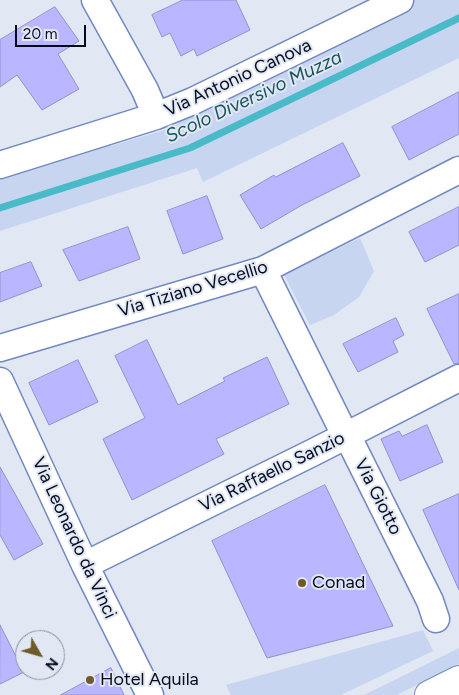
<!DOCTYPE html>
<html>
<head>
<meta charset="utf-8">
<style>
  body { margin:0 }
  #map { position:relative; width:459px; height:695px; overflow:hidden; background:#e1e7f3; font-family:Figtree,sans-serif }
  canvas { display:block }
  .north { position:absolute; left:15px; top:630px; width:50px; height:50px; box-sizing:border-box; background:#e1e7f3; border:1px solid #898f9e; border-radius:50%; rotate:128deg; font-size:14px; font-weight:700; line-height:20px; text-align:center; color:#040b1f }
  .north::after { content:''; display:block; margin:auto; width:18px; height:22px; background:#6f5a29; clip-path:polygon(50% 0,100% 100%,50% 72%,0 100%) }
  .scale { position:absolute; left:15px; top:25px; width:71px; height:22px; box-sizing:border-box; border:2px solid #040b1f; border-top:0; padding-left:6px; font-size:15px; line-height:18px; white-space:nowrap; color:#040b1f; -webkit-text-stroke:4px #e1e7f3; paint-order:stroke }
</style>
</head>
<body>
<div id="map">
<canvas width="459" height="695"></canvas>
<div class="north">N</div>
<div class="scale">20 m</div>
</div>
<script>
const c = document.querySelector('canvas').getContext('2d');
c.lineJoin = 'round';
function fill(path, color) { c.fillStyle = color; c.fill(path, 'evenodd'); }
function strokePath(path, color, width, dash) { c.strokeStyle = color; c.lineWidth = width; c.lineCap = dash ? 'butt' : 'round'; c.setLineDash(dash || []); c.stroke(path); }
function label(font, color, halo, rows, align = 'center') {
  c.font = font + ' Figtree,sans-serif'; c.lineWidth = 4; c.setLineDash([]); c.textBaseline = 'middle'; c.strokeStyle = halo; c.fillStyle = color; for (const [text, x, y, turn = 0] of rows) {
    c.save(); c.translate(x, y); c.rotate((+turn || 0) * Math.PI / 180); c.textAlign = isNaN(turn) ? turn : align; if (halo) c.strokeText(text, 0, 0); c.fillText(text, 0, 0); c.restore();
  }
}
const green = new Path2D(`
  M414,0H459V58L203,182L197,168L0,231V172L108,139L111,146L171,128L179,123L176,115Z
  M360,238L374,271L359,297L334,315L310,325L284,275Z
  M423,630L433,651L341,695H231L226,685Z
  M459,648V664L397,695H364Z`);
const stream = new Path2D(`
  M0,208L190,148L459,18`);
const building = new Path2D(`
  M183,0H236L250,30L197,56L194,49L181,56L170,33L162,37L152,15Z
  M55,7L79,41L58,54L79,89L42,110L17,75L0,87V40Z
  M459,92V134L409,160L392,127Z
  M343,143L360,176L302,205L261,229L240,195L274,175L275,177Z
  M207,196L223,239L183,254L167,211Z
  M459,207V245L425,262L409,232Z
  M128,227L140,259L79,281L63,250Z
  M31,262L42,286L0,302V273Z
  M459,294V363L454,364L427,309Z
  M396,318L404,335L393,341L398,352L358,372L343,344Z
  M147,340L178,405L225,381L223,378L267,357L289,404L216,439L224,454L132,500L103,439L145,418L115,356Z
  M78,360L98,402L49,425L29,383Z
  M427,425L443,462L400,481L381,439L399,431L402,436Z
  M0,467L43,544L14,560L0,535Z
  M325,485L393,626L267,658L212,541Z
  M459,494V590L423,510Z
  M0,625L24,672L0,684Z
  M111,668L124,695H61Z`);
const street = new Path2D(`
  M95,0L145,90L156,116
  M0,165L156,116L193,101L400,0
  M263,270L339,423L352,445L430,601L436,619
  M0,348L263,270L459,170
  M0,381L85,565L150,695
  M85,565L312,453L459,378`);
const secondary = new Path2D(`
  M429,695L459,680`);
const markers = [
  [302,583,5,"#6f5a29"],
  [90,680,5,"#6f5a29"]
];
const streetNames = [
  ["Via Antonio Canova",238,78,-25],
  ["Via Tiziano Vecellio",193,289,-17],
  ["Via Raffaello Sanzio",272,472,-26],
  ["Via Giotto",378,497,63],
  ["Via Leonardo da Vinci",74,538,65]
];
const poiNames = [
  ["Conad",312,583],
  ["Hotel Aquila",100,680]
];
const waterNames = [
  ["Scolo Diversivo Muzza",254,97,-25]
];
fill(green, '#c8d5f1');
strokePath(stream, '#49bac7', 7);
fill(building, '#bab6ff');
strokePath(building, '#9390cc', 1);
strokePath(street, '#7189c1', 29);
strokePath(secondary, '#7189c1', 30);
strokePath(street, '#fff', 26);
strokePath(secondary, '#fff', 28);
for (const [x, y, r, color] of markers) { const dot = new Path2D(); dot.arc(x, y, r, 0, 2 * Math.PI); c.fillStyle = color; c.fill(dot); strokePath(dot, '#e1e7f3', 2); }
label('18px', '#040b1f', '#e1e7f3', streetNames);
label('18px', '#040b1f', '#e1e7f3', poiNames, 'left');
label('italic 19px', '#15555c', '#e1e7f3', waterNames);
</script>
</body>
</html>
